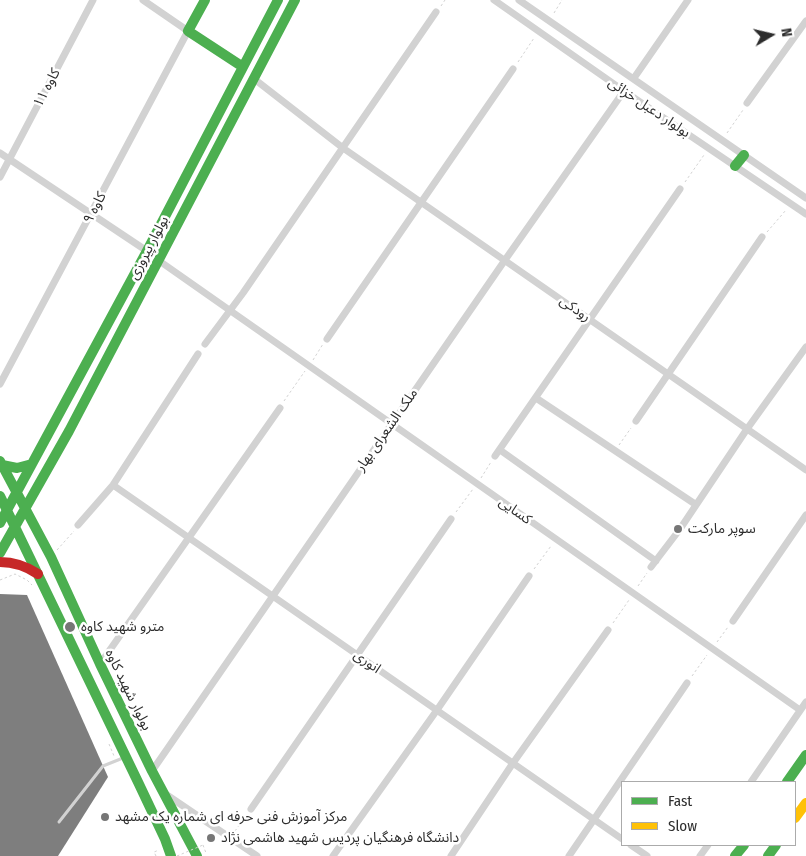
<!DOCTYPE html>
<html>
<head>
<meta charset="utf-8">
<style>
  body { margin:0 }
  #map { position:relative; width:806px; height:856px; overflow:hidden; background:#fff; font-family:"Fira Sans Condensed",sans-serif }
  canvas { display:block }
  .legend { position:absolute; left:621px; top:781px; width:175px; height:65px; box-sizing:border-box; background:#fff; border:1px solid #ababab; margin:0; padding:6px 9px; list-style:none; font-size:15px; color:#2d2d2d }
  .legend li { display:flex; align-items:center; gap:10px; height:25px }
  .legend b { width:25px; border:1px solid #ababab }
  .north { position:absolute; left:746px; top:10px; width:50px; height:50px; -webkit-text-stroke:4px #fff; paint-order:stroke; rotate:81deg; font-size:14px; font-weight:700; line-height:20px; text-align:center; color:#2d2d2d }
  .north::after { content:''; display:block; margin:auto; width:18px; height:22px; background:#2d2d2d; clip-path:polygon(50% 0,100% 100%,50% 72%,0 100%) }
</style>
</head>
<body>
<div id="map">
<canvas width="806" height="856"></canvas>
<ul class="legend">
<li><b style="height:6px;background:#4caf50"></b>Fast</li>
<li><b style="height:6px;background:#ffc107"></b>Slow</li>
</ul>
<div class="north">N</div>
</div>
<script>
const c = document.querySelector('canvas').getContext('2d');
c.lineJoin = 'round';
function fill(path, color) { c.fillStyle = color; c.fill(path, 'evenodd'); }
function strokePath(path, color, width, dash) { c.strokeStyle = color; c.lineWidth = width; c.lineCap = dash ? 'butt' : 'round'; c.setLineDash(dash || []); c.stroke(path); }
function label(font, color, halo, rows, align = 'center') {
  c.font = font + ' "Fira Sans Condensed","Noto Sans Arabic",sans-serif'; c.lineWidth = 5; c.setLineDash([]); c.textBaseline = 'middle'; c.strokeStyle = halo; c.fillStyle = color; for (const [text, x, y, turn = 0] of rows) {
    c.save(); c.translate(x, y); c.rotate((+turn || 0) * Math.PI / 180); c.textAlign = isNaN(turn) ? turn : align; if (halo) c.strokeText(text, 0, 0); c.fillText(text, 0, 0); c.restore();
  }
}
const building = new Path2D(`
  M0,594L27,595L108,777L58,856H0Z`);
const path = new Path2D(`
  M441,6L445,0
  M554,13L562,0
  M518,62L534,38
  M727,133L743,110
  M685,182L704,155
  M767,232L786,210
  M313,360L323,344
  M284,401L305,371
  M619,445L631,428
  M481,478L491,462
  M456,512L473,489
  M57,550L74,531
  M534,569L551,546
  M0,580L15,574L27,580L32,585
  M638,586L647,573
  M613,623L629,600
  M717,642L728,627
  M692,676L707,655
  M109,744L114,756
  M235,831L246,816
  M203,845L206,853
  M156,856L154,852L159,850`);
const lane = new Path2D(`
  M59,822L103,766L123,758`);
const street = new Path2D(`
  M494,0L624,91L806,214
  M519,0L806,198
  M253,78L343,148L806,470
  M634,78L688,0
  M747,103L806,21
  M0,153L147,251
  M0,177L93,0
  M158,260L800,710
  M327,339L513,69
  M205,344L243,293L436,12
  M0,384L188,31L143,0
  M536,398L695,504
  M636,421L762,237
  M500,450L656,561
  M495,456L680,189
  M113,485L622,839
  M78,525L113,485L198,354
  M651,567L680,529L747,429L806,347
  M733,621L806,515
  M100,664L280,408
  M152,771L505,260L624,91
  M751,782L806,702
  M164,793L257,856
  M251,809L451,519
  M631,845L647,856
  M333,856L437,710L529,576
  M451,856L513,763L608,630
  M569,856L687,683
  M700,856L708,845`);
const fast = new Path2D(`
  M205,0L188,31L243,67
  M735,166L744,155
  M0,461L51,557L100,664L152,771L197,856
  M2,465L17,468L32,464
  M0,496L138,782L165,839L171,856
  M0,523L147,251L278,0
  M0,553L69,431L295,0
  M787,782L806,755
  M735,856L744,845
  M768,856L776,845`);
const slow = new Path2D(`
  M795,818L806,803`);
const jam = new Path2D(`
  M0,562C14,562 26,566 38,574`);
const pathBridge = new Path2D(`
  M177,856L203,845`);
const markers = [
  [678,529,5,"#767676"],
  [70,627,6,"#767676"],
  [105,817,5,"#767676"],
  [211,838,5,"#767676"]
];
const streetNames = [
  ["کاوه ۱۱",47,88,-62],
  ["بولوار دعبل خزائی",649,108,34],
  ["کاوه ۹",95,208,-62],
  ["بولوار پیروزی",149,248,-62],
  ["رودکی",575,309,35],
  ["ملک الشعرای بهار",387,430,-55],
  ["کسایی",515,511,35],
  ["انوری",367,662,35],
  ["بولوار شهید کاوه",128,690,64]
];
const poiNames = [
  ["سوپر مارکت",688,529],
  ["مترو شهید کاوه",81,627],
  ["مرکز آموزش فنی حرفه ای شماره یک مشهد",115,817],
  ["دانشگاه فرهنگیان پردیس شهید هاشمی نژاد",221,838]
];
fill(building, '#7e7e7e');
strokePath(path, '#d2d2d2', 1, [2.5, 2.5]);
strokePath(lane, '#d2d2d2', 3);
strokePath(street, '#d2d2d2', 7);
strokePath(fast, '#4caf50', 10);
strokePath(slow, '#ffc107', 10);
strokePath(jam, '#c62828', 10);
strokePath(pathBridge, '#d2d2d2', 1, [2.5, 2.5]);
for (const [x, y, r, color] of markers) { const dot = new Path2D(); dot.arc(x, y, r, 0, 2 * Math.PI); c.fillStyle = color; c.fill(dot); strokePath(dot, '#fff', 2); }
label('14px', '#2d2d2d', '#fff', streetNames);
label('14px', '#2d2d2d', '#fff', poiNames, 'left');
</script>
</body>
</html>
